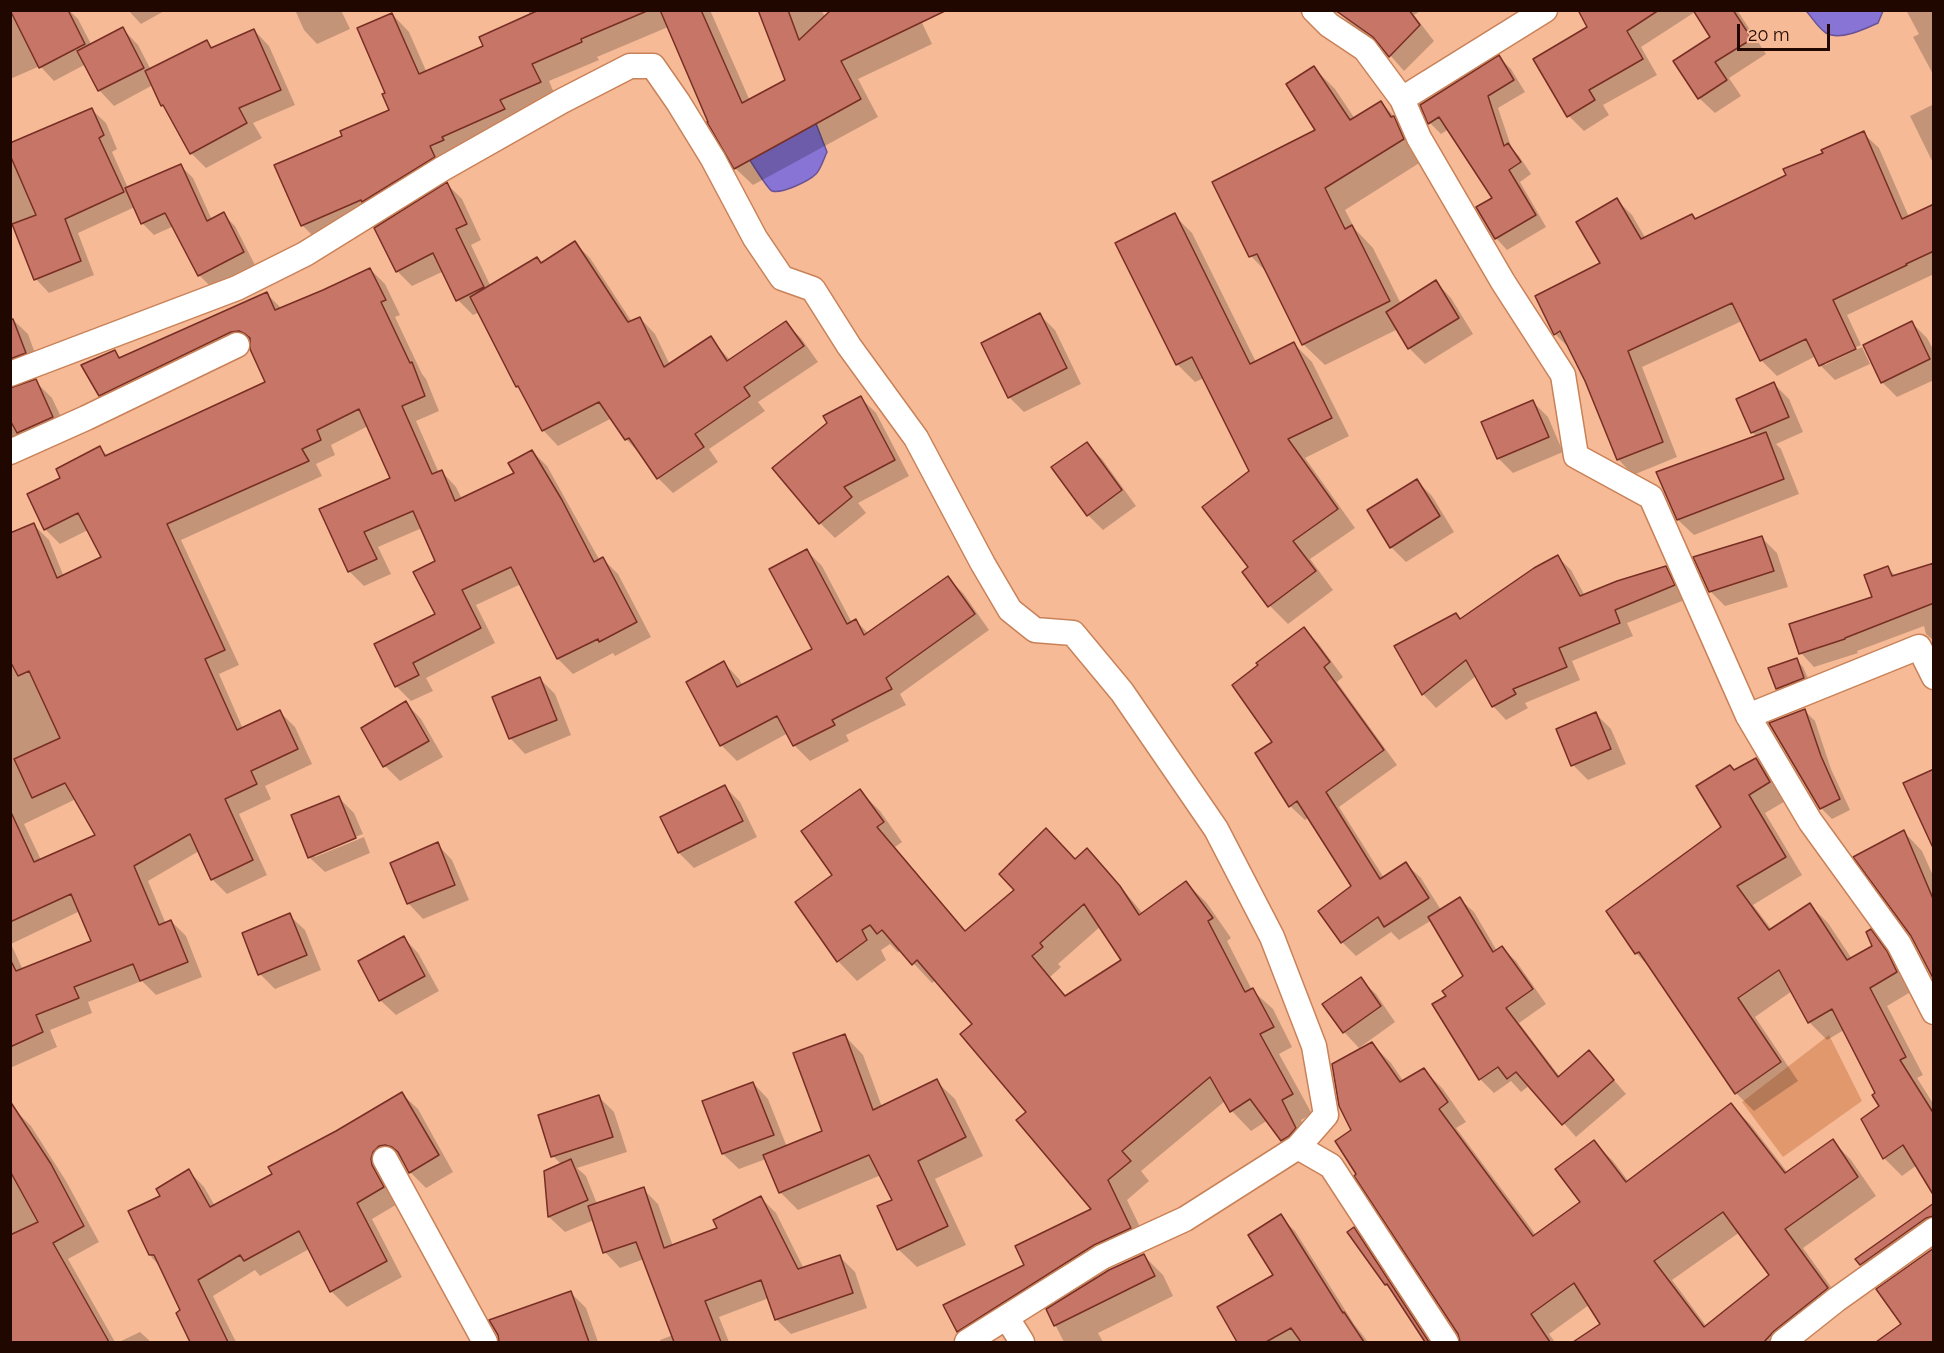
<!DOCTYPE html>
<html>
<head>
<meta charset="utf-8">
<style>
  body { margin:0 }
  #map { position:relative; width:1944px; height:1353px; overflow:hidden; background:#f6ba97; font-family:Raleway,sans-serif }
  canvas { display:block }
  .frame { position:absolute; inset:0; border:12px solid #200700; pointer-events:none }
  .scale { position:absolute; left:1737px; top:24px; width:93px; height:27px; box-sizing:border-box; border:3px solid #200700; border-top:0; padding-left:8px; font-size:18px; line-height:21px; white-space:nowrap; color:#200700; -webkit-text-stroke:4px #f6ba97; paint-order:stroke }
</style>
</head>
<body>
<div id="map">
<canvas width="1944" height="1353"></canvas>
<div class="frame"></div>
<div class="scale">20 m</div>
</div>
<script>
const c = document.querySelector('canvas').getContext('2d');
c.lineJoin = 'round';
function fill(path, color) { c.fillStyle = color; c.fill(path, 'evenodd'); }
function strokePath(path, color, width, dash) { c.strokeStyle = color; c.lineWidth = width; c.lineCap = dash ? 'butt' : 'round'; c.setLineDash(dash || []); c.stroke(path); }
const green = new Path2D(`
  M1829,1035L1862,1101L1783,1157L1742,1102Z`);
const water = new Path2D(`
  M1806,11H1883L1878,23C1865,29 1840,41 1826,33C1818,28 1812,17 1806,11Z
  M815,121L827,152C824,158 821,169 816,174C809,181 782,194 772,191C768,189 750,161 747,155Z`);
const shadow = new Path2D(`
  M10,10H69L78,19L92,46L123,29L138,45L151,70L207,42L213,48L254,30L269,46L295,105L253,123L262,138L206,168L191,153L153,85L114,106L99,90L86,64L54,81L40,66L10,79Z
  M128,10H166L141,24Z
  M295,10H341L350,29L317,44L304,30Z
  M528,10H710L750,101L787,81L775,10H821L832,27L916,10L932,44L858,79L878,117L753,185L735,168L668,27L597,57L599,60L549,81L557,100L320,243L302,225L276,166L344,136L391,110L387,94L392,14L409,32L427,73L485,47L530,16Z
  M1422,10L1414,15L1434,41L1404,71L1383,47L1355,28L1340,14L1332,11Z
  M1596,10H1737L1766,54L1729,78L1741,96L1715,113L1699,98L1675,62L1712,38L1695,12L1641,47L1657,75L1603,105L1609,115L1584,131L1569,116L1589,27Z
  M1906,10H1934V76L1913,37L1919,34Z
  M1499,57L1511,69L1525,92L1498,108L1512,149L1519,156L1531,174L1520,182L1546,227L1507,250L1496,238L1495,198L1449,129L1441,134L1430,123Z
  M1314,68L1335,89L1355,119L1381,103L1402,124L1424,160L1345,210L1355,229L1373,248L1401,304L1436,282L1451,298L1473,334L1425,364L1410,349L1398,329L1325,365L1303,344L1269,275L1251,256L1214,182L1317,130Z
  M1934,104V165L1910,116Z
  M92,110L106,123L117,149L112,152L128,188L181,166L193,178L212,220L223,214L235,226L255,265L211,287L199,275L174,226L154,235L142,223L135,207L78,233L94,275L49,293L36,279L10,218V145Z
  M1863,133L1879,148L1909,217L1934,206V274L1847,315L1861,345L1825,362V365L1862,347L1870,364L1835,380L1820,365L1816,356L1777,376L1762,361L1742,321L1642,367L1677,457L1633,475L1618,459L1586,380L1571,350L1555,334L1602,264L1617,200L1632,215L1646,239L1696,220L1788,176Z
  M447,184L462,199L481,240L471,245L491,287L537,259L542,264L575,243L590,258L632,322L640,318L655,334L670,365L710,338L731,361L785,323L801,338L818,362L758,402L765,411L709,449L718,462L673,493L658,478L641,455L626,439L612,418L558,446L543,430L522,391L517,386L480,312L473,315L458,300L444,271L412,286L397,271Z
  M1174,215L1192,233L1256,362L1294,344L1312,362L1349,436L1305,458L1355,528L1310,559L1333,590L1288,624L1270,606L1244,572L1250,568L1251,471L1204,378L1195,382L1177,364Z
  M370,269L385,284L400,315L395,317L422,374L426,379L439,411L416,421L439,473L442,472L456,487L462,499L516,474L532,451L547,466L600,561L603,559L618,574L651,637L615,656L613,653L573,674L558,659L521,584L476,605L495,643L426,678L433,691L411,701L396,686L437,615V562L422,528L378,547L391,574L364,586L349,571L321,510L392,479L368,426L331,445L335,455L316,464L322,476L181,540L239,665L219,674L243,729L280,712L295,727L312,764L265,786L271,799L239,814L267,875L227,894L212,879L199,851L148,881L166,924L171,921L186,936L202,977L156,995L142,981L88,1002L92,1013L50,1030L57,1047L10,1068V535L34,525L49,540L64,577L103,558L88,530L60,544L45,529L63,479L100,448L108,456L267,382L252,346L246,347L115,410L100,395L114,351L121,358L267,294L282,309ZM76,799L97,836L41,860L24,824ZM80,911L93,942L23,970L11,944Z
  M1040,315L1055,330L1081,384L1024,412L1009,397Z
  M10,317L28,334L41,370L16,381L12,388L35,381L52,398L69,434L15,460L10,467Z
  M1912,323L1927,338L1934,351V380L1897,397L1882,382Z
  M1774,384L1789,399L1803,432L1776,444L1781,449L1799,494L1694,535L1678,520L1757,437L1752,432Z
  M860,397L876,413L909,476L858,503L866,513L835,538L820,523Z
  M1533,402L1548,417L1563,452L1513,473L1498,458Z
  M1087,444L1102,459L1136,506L1103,530L1088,515Z
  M1417,481L1432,496L1454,532L1406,562L1391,547Z
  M1762,538L1777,553L1788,587L1725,606L1710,591Z
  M807,551L822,566L852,623L856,621L869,634L948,578L963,593L989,630L900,694L906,705L846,735L849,741L810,761L794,745L788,733L737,761L721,745L724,663L739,679L743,686L814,650Z
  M1558,557L1571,570L1585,596L1665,568L1679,581L1687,599L1627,623L1633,636L1572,661L1580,680L1525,703L1528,708L1506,720L1493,706L1476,676L1436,708L1423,694L1396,647L1461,620Z
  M1934,564V641L1926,634L1924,626L1857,651L1858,653L1814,667L1801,653L1874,598L1887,568L1896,576Z
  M1303,629L1318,643L1343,677L1337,682L1397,765L1339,807L1384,878L1406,864L1421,878L1441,910L1460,899L1474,912L1497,951L1502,948L1516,961L1546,1004L1519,1023L1560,1077L1602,1066L1626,1094L1576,1137L1530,1085L1521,1092L1511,1081L1494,1093L1480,1079L1434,1004L1448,996L1465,976L1432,920L1399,940L1391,932L1356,956L1342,942L1353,887L1309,817L1305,820L1290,806L1275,743Z
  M1796,659L1803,667L1811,685L1784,696L1777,689L1770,669Z
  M540,679L555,694L571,735L525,754L510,738Z
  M406,703L421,719L443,757L400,781L385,766L363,728Z
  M1804,710L1815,721L1831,769L1850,810L1832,819L1821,808Z
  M1596,714L1611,729L1626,764L1588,780L1573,765Z
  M1756,760L1774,778L1787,800L1765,813L1802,875L1753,905L1772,930L1810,905L1828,923L1852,959L1874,947L1870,931L1888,949L1914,990L1887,1006L1923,1075L1917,1078L1934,1105V1193L1917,1165L1902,1176L1884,1158L1881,1107L1877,1094L1844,1030L1827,1040L1809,1022L1792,991L1755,1017L1798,1081L1754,1111L1736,1093L1654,972L1636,953L1723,827L1735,771Z
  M725,787L740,802L757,837L694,868L679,853L662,818Z
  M860,791L880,811L902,842L895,847L966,932L1076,860L1087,850L1107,870L1143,914L1186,883L1206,902L1231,938L1227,941L1252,990L1273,1009L1292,1047L1279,1054L1312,1114L1301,1120L1315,1148L1302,1160L1282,1140L1268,1120L1251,1131L1232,1111L1225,1101L1141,1171L1149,1181L1127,1200L1150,1248L1114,1264L1096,1276L1098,1278L1143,1255L1163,1275L1173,1296L1098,1333L1103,1342H1064L1046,1307L994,1341L996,1342H970L958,1331L945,1306L1026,1266L1093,1210L1028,1112L974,1024L936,980L932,983L901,950L898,952L890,944L881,950L886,960L857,981L838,961L834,876ZM1101,926L1124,961L1067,997L1050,977L1061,967L1058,964ZM1100,1240L1102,1242L1040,1281V1278Z
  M339,798L354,813L363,834L315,853V857L364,837L370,853L325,872L309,857Z
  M1904,832L1922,851L1934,878V977Z
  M437,844L452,860L469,900L423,919L408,903Z
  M289,915L305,930L321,970L275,989L260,974Z
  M403,937L418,953L439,991L396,1015L380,1000Z
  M1360,979L1376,994L1395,1022L1359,1048L1344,1032Z
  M845,1036L863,1055L882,1107L936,1081L955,1099L983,1156L935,1179L966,1245L917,1267L898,1249L894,1201L881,1175L798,1210L780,1192L766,1159L739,1169L723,1154L704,1102L753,1083L768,1099L787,1147L824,1132Z
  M1372,1044L1391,1063L1404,1082L1424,1070L1443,1089L1466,1122L1456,1128L1536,1235L1582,1202L1594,1142L1613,1161L1629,1182L1731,1105L1750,1124L1788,1173L1833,1141L1851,1160L1876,1196L1803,1248L1846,1308L1802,1342H1576L1602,1325L1589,1305L1549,1334L1555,1342H1461L1459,1334L1353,1130ZM1740,1232L1771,1276L1707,1327L1672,1280Z
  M402,1094L418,1109L453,1172L426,1188L410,1172L404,1161L394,1162L399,1203L372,1219L402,1277L347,1307L331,1291L309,1249L260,1276L255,1270L213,1296L236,1342H191L178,1313L182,1311L162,1268L152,1258L130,1211L162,1196L189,1171L204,1187L215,1206L274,1175L337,1132Z
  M599,1097L614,1112L627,1152L577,1168L586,1176L597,1204L643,1189L658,1204L673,1246L719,1229L761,1198L776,1213L804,1269L840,1257L855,1272L867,1308L791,1334L776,1319L769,1298L719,1317L729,1342H661L660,1340L673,1335L644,1259L620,1268L605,1252L594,1220L565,1232L549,1217L545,1172L562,1165L553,1156Z
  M10,1102L15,1110L31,1126L66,1181L99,1242L68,1259L115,1342H10Z
  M1934,1205V1243L1879,1282L1857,1259Z
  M1280,1216L1295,1231L1354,1324L1368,1342H1239L1219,1308L1275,1275Z
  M1934,1250V1342H1876L1903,1324Z
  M570,1292L586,1308L598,1342H501L499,1335Z
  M140,1332L151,1342H119Z`);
const building = new Path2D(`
  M10,10H68L85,44L39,68Z
  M539,10L647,11L581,39L582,42L532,64L541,82L500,100L505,109L442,137L444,140L430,146L435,157L362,202L361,200L301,226L274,165L342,136L340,131L389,110L382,94L385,93L357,28L392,13L419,74L483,46L479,37Z
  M660,10H701L742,103L785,80L758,10H788L799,40L831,10H947L841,61L861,99L734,169L707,122H708Z
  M1335,10H1409L1420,25L1389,57L1373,37Z
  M1578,10H1659L1627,31L1643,59L1589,90L1595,100L1567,117L1533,59L1587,27Z
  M1693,10H1733L1752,39L1715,62L1727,80L1698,99L1673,61L1710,37Z
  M123,27L144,68L98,91L77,51Z
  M254,29L281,90L239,108L247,123L190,154L163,105L161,106L145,71L207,40L211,48Z
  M1499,55L1514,80L1488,96L1504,146L1508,143L1521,162L1509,170L1536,215L1495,239L1476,207L1492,198L1439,117L1428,124L1420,105Z
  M1314,66L1350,120L1381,101L1391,117L1394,116L1404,139L1325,188L1345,229L1352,225L1390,301L1302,345L1257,254L1249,257L1212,182L1315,130L1286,84Z
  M92,108L104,135L99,138L124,192L65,219L81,261L34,280L12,224L36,215L10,155V143Z
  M1864,131L1902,219L1934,204V251L1906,264L1907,265L1833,300L1856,349L1819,366L1806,339L1760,361L1732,303L1628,351L1663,442L1617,460L1585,381L1560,331L1554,335L1535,296L1600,263L1576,222L1617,198L1641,239L1692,214L1695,219L1786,175L1783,169L1823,153L1821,150Z
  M181,164L207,221L224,212L244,252L198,276L165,213L141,224L125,188Z
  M447,182L467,224L456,229L484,287L456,301L433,253L396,272L374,228Z
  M1175,213L1250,364L1294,342L1332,418L1288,439L1338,509L1293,541L1316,571L1268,607L1242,572L1248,567L1202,507L1249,471L1192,357L1176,365L1115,243Z
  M575,241L628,322L640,317L664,367L711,336L727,361L786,321L804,346L744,387L750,396L695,434L704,447L657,479L629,438L625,440L599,402L542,431L518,386L516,387L470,297L537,257L541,263Z
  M370,268L386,300L381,302L410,363L412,362L425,396L402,406L432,474L442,470L455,501L514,473L508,463L532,450L562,500L594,562L603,557L637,622L599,642L598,639L557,659L511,567L462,590L481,628L413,663L419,675L395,687L374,644L435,614L413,572L435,561L413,511L364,532L377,559L348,572L319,509L390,478L359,409L317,430L321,440L302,449L309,461L167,524L225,650L205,659L237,730L280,710L298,749L251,771L257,784L225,799L253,860L211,880L190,834L134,866L159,925L171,920L188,962L140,981L133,964L74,987L79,998L36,1015L43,1032L10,1047V959L16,971L91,941L71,894L10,922V810L34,862L95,835L65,783L32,798L14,759L60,738L29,671L18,676L10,661V533L34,523L57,578L101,557L78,513L44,530L27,494L60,478L56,469L100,446L105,456L265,382L250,349V338L245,334L239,331L231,332L99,396L81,365L115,350L119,358L267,292L275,310L323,290Z
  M1436,280L1459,318L1408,349L1386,312Z
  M1040,313L1067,368L1008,398L981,343Z
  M10,319H13L26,353L10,359Z
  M1912,321L1930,359L1881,383L1863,345Z
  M36,379L53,417L17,433L10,420V388Z
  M1774,382L1789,417L1751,433L1736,399Z
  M861,396L895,460L844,487L852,497L819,524L772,468L827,423L823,416Z
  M1533,400L1549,437L1497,459L1481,422Z
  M1766,432L1784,479L1677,520L1656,472Z
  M1087,442L1122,490L1087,516L1051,467Z
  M1417,479L1440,516L1390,548L1367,510Z
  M1762,536L1774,571L1709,592L1693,557Z
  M807,549L847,624L856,619L864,635L948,576L975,614L886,678L892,689L832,720L835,725L793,746L777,716L720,746L686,682L724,661L737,687L812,649L769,569Z
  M1558,555L1580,596L1617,581L1666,566L1675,585L1615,610L1620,623L1559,648L1567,667L1513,689L1516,694L1492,707L1466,660L1422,695L1394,646L1456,613L1460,619L1534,568Z
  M1934,563V603L1845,638V639L1799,654L1789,624L1872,597L1864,575L1888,566L1892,576Z
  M1304,627L1330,662L1324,667L1384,750L1326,792L1380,879L1406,862L1429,898L1384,927L1378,917L1341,943L1318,911L1351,886L1297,801L1289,807L1255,753L1272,742L1232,685L1258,665L1256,663Z
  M1797,658L1804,678L1776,689L1768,668Z
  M540,677L557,720L509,739L492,697Z
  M406,701L429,741L383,767L361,728Z
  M1805,709L1821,756L1840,799L1820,809L1769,723Z
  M1596,712L1611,749L1571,766L1556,729Z
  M1756,758L1770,782L1749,795L1786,857L1737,886L1769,930L1810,903L1847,960L1872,946L1866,932L1871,929L1887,951L1897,972L1870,988L1906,1057L1900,1060L1934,1114V1196L1903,1145L1883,1159L1861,1119L1879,1106L1872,1095L1875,1093L1832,1009L1808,1023L1779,970L1738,998L1781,1062L1735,1094L1639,952L1635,954L1606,911L1721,827L1696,786L1730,765L1734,770Z
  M1934,769V850L1903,783Z
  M725,785L743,821L678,853L660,817Z
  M860,789L884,822L877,827L965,931L1014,890L999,874L1046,828L1075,859L1087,848L1120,886L1139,915L1186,881L1213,918L1208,921L1245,992L1253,988L1274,1027L1260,1034L1293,1094L1282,1100L1296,1128L1289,1136L1281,1141L1250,1099L1230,1112L1210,1077L1122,1151L1131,1161L1108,1180L1131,1228L1094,1245L957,1332L943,1305L1024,1265L1015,1246L1091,1209L1016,1120L1026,1112L960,1034L972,1024L917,960L912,965L882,930L877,934L870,925L862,930L867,940L837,962L795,902L832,875L801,831ZM1084,904L1121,960L1065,996L1032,956L1043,947L1040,943Z
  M339,796L356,838L308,858L291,815Z
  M1904,830L1934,901V980L1911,936L1853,857Z
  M438,842L455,885L407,904L390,863Z
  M1460,897L1493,952L1502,946L1533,989L1506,1008L1558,1077L1589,1050L1614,1080L1562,1125L1516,1072L1507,1079L1498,1067L1479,1080L1432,1004L1446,996L1442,991L1463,976L1428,917Z
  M290,913L307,955L258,975L242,933Z
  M404,936L425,976L379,1001L358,961Z
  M1361,977L1381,1006L1343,1033L1322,1004Z
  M845,1034L873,1110L937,1079L966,1137L918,1161L948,1226L897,1250L877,1206L892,1200L869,1155L779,1193L763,1155L822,1131L793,1053Z
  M1372,1042L1400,1082L1424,1068L1448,1102L1439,1109L1533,1236L1580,1202L1555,1169L1594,1140L1626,1182L1731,1103L1785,1173L1833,1139L1858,1177L1785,1229L1828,1288L1774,1331L1764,1342H1573L1600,1324L1574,1283L1531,1314L1550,1342H1460L1458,1334L1354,1176L1356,1174L1335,1141L1351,1130L1339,1106L1332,1064ZM1723,1212L1769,1275L1704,1327L1654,1261Z
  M753,1082L774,1135L722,1154L702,1101Z
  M402,1092L439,1155L409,1173L398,1152L392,1147L385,1145L379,1146L373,1152L371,1159L372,1165L384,1187L357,1203L387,1261L330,1292L299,1231L244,1261L240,1255L198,1280L228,1342H190L176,1313L180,1310L154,1255H149L128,1211L160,1196L156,1189L189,1169L210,1207L272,1174L268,1167L336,1131Z
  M599,1095L613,1137L551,1157L538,1115Z
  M10,1101L51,1164L84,1226L53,1243L109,1342H10V1235L38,1222L10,1171Z
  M571,1159L588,1200L548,1217L544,1171Z
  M644,1187L664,1248L717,1228L713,1220L761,1196L798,1269L840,1255L853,1293L775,1320L761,1280L705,1301L721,1342H674L636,1242L603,1253L588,1206Z
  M1934,1203V1216L1926,1218L1860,1265L1855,1259Z
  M1281,1214L1343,1313L1344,1312L1364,1342H1301L1291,1328L1266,1342H1237L1217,1307L1273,1275L1248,1235Z
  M1354,1227L1429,1342H1425L1387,1284L1385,1285L1347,1232Z
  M1934,1248V1342H1876L1901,1324L1876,1289Z
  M1144,1254L1155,1276L1054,1326L1046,1309L1109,1270Z
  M571,1291L589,1342H499L498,1335L489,1320Z`);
const street = new Path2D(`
  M1314,10L1329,25L1365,49L1402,99L1545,10
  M1402,99L1419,138L1503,282L1563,375L1576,456L1651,497L1748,716L1810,821L1899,944L1934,1012
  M10,374L237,288L305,254L442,169L562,101L630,66H653L678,102L713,159L755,238L782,278L813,289L849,346L916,438L983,564L1010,610L1035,630L1073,633L1122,692L1216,829L1272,937L1314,1046L1326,1115L1298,1147L1185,1219L1102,1257L967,1342
  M10,452L86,418L237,345
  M1748,716L1919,647L1934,677
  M1298,1147L1331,1166L1446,1342
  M385,1159L485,1342
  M1007,1318L1022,1342
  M1783,1342L1836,1300L1934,1230`);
fill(green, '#e2986d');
fill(water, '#8874d5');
strokePath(water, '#695395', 1.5);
fill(shadow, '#0003');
fill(building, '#c67567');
strokePath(building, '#772e23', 1.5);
strokePath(street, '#c98258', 27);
strokePath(street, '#fff', 24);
</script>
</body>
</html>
